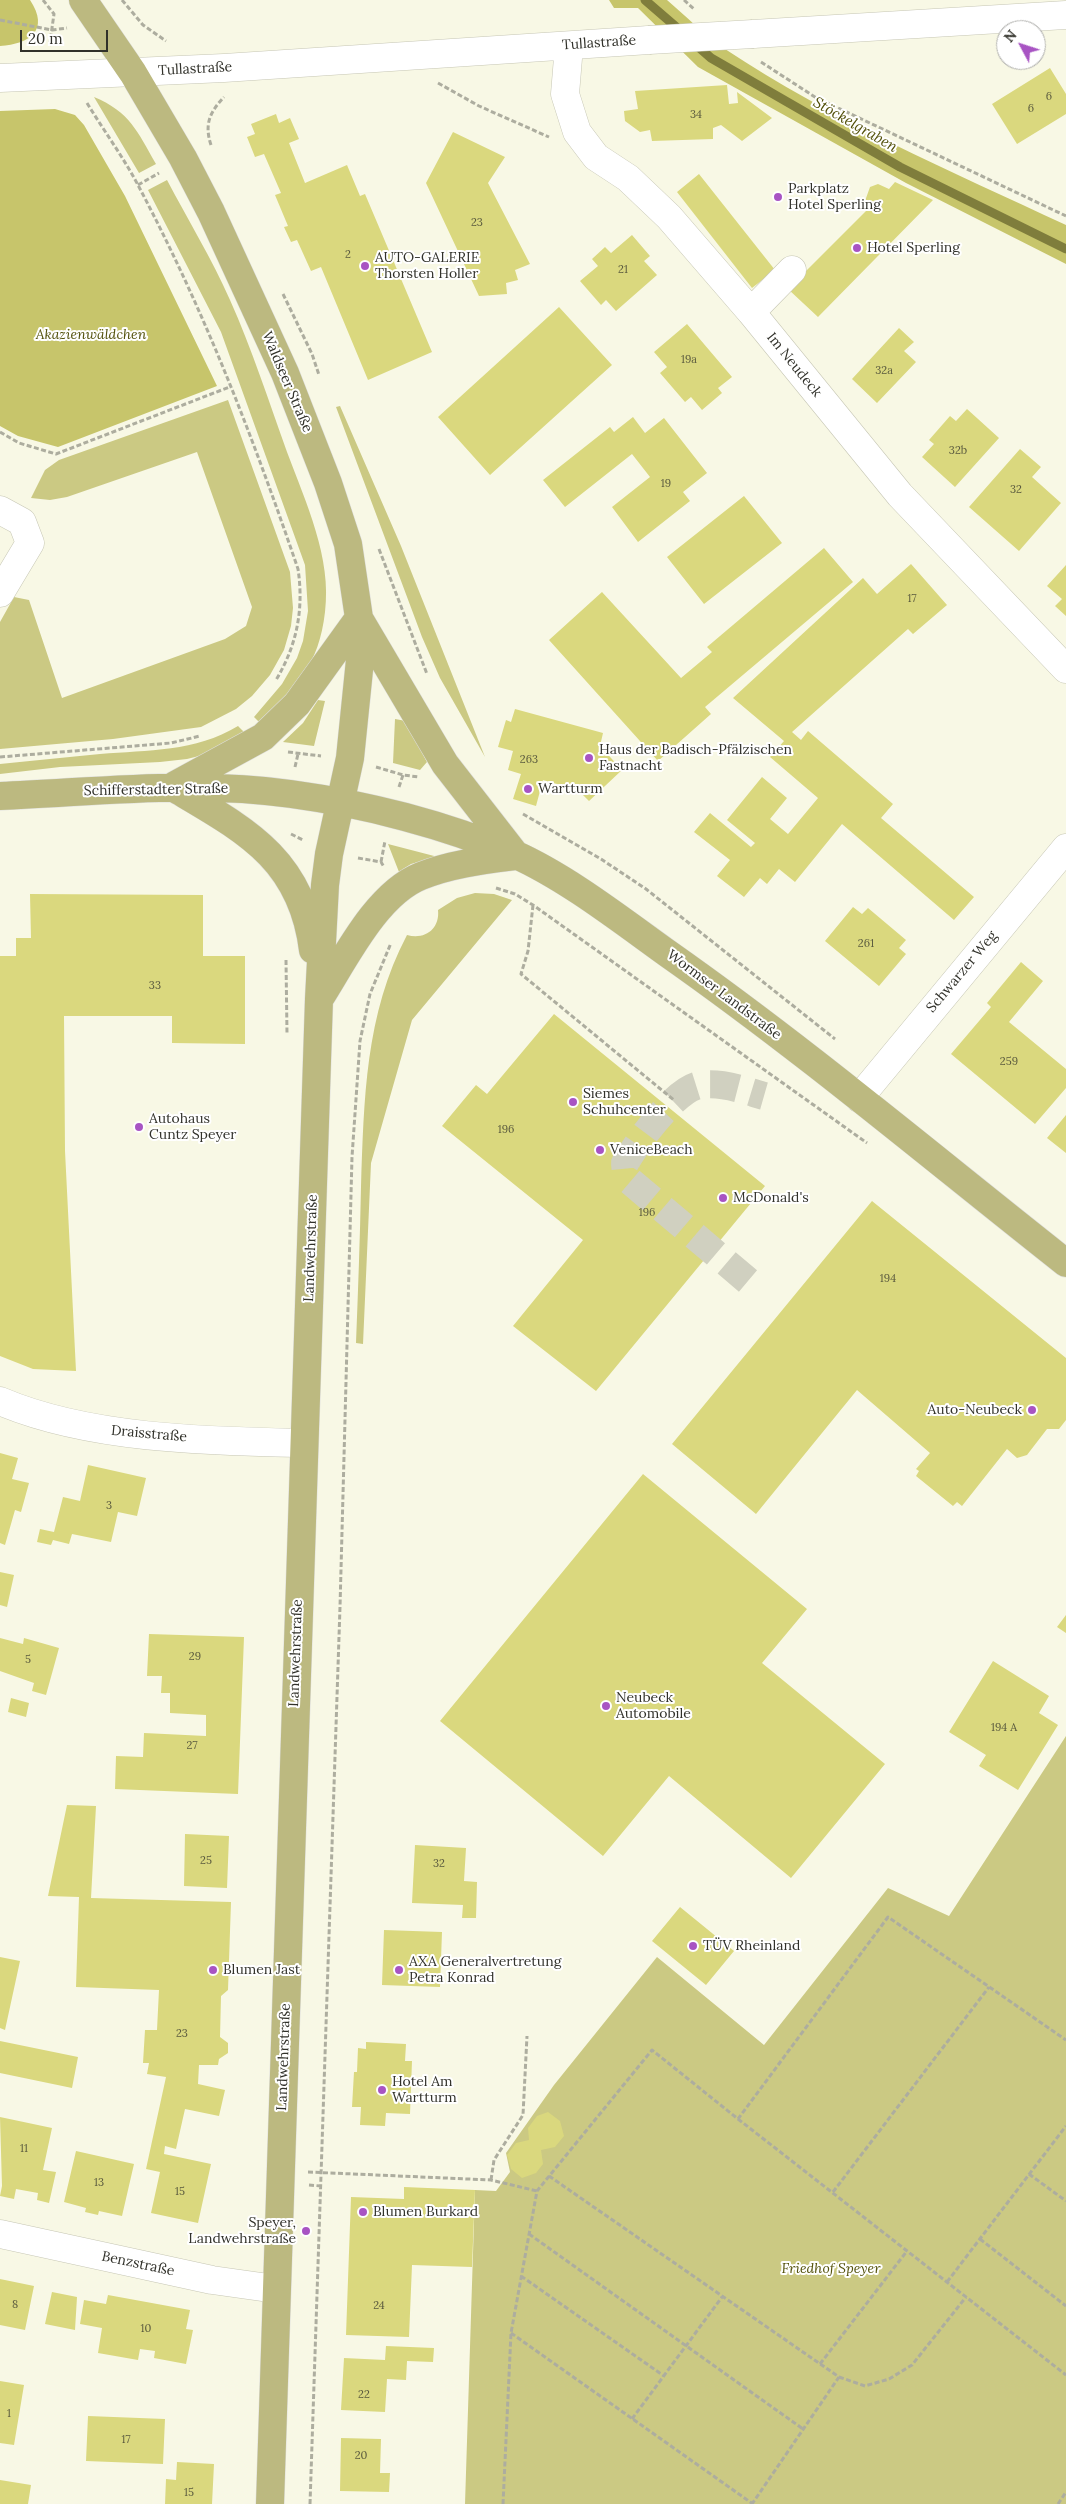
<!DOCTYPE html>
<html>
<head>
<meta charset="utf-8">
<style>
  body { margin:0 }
  #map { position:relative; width:1066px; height:2504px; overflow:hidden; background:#f8f8e5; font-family:Lora,serif }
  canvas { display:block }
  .north { position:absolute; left:996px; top:20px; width:50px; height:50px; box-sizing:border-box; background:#fff; border:1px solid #adadaa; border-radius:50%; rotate:310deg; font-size:14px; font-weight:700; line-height:20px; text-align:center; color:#31312a }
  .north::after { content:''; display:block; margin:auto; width:18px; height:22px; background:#a854c3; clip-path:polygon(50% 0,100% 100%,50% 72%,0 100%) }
  .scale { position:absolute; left:20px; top:30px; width:88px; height:22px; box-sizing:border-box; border:2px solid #31312a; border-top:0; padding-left:6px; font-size:15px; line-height:18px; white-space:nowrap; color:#31312a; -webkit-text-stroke:4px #fff; paint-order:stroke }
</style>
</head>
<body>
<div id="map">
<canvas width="1066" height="2504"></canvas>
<div class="north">N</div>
<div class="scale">20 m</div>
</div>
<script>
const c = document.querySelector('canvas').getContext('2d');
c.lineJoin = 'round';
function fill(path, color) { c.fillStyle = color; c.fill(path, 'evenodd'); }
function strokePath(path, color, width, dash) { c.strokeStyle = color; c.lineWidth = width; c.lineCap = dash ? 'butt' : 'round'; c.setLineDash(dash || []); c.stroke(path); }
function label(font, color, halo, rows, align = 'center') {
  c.font = font + ' Lora,serif'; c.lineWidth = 4; c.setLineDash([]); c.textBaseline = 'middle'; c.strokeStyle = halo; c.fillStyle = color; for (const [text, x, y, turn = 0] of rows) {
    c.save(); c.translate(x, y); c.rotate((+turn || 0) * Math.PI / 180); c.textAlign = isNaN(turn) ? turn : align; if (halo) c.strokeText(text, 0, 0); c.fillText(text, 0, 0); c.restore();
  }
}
const green = new Path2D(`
  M94,97C130,112 137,131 156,164L139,173Z
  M167,180C188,220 212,259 230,300C252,349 269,402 287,452C306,503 332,558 325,612C319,665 296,687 262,725L254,717L282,684L297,658L303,641L308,611L305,565L221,332L148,190Z
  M228,400L290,572L293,608L291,626L284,650L270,675L252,696L236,709L201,727L113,739L0,749V622L14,597L29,600L62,698L225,639L246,626L252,607L197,452L67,497L50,500L31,498L45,470L59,460Z
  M340,406L401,546L485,757L440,678L422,637L336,407Z
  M318,700L325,701L314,746L283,742L303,723Z
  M395,719L406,721L427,762L420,770L393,763Z
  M238,726L247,735L207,754L187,759L160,762L60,767L0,774V764C33,761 66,757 100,754C148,750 195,752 238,726Z
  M388,844L438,857L411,864L399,872Z
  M475,893L494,894L512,900L412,1020L371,1163L363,1344L356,1343C358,1291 360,1239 361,1187C364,1100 365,1014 407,935C425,940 440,929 438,910L457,898Z
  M1066,1736V2504H465L475,2190L496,2191L510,2172L506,2153L554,2085L657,1957L764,2045L888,1888L949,1916Z`);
const forest = new Path2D(`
  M0,0H30C50,30 30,44 0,46Z
  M609,0H667C686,16 704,35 725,49C832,120 950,171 1066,225V264L906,183L698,67L638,8H614Z
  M55,109L75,115L84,125L125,196L217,386L58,447L18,436L0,426V111Z`);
const stream = new Path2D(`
  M645,0L682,32
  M695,44L711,58L900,167L1066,249`);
const building = new Path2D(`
  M1050,68L1066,94V114L1017,144L992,104Z
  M727,85L729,104L738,103L737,92L772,118L742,141L721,125L713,128V139L652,141L650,130L640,132L625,121L624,111L638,109L635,91Z
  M276,114L279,123L290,118L299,139L289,143L305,183L347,165L360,196L365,194L432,352L368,380L321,267L311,271L297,240L291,242L284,227L288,226L275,195L281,193L264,154L255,157L247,137L255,134L251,124Z
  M453,132L505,157L488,183L530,264L515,270L518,280L506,283L507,294L479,296L426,183Z
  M699,174L775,270L752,288L677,192Z
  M895,182L933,200L818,317L788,289L869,208L865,201L870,187L878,184L889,189Z
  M632,235L650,256L644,261L657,275L616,311L606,300L601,305L580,281L598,266L592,259L605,247L611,253Z
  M559,307L612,365L490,475L438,417Z
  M687,324L732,377L718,388L722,393L702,410L691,397L685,402L660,373L667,367L654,352Z
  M899,328L914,342L904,351L916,362L877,403L852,379Z
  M967,409L999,438L955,487L922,457L934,444L929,440L950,416L956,421Z
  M633,417L645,433L664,418L707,473L683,492L690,501L638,542L612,507L650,477L632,454L565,507L543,480L610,427L614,432Z
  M1020,449L1041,467L1032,477L1061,503L1019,551L969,507Z
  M744,496L782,543L704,604L667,557Z
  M824,548L853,582L705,707L711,714L658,761L549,640L602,592L681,678L712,652L707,647Z
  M911,564L947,605L913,634L908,629L792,732L801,740L808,731L893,804L881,818L974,897L954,920L842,824L795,882L779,869L767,884L760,878L744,897L717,876L730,860L694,832L710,813L751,847L755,843L727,820L762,777L787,798L770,819L788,834L818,798L770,757L784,741L733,698L863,578L877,594Z
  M1066,565V616L1055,606L1062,599L1047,586Z
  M515,709L603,733L600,746L622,770L589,801L578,790L543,780L536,806L513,799L521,774L508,770L513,751L498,747L506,720L511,722Z
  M30,894L203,895V956H245V1044L172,1043V1016H64L65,1151L76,1371L33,1369L0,1356V956H16V938H31Z
  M853,907L862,914L868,908L906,940L899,948L906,954L879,986L825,941Z
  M1021,962L1043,981L1009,1022L1066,1069V1088L1035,1124L951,1054L991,1007L987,1003Z
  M554,1014L765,1186L596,1391L513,1326L583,1240L442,1126L476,1085L487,1094Z
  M1066,1115V1153L1047,1138Z
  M872,1201L1066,1358V1420L1059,1429H1047L1027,1455L1017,1458L1007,1449L962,1506L957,1502L953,1506L916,1476L919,1471L916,1469L930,1453L857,1390L756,1514L672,1444Z
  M0,1453L18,1458L12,1479L29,1483L21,1512L15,1510L5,1545L0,1543Z
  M88,1465L146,1478L137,1516L118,1512L111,1542L72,1534L69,1544L53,1540L51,1545L37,1542L40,1529L54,1532L63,1497L80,1501Z
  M643,1474L807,1609L762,1663L885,1764L791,1878L669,1776L603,1856L440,1721Z
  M0,1572L14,1575L7,1607L0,1605Z
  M1066,1615V1633L1057,1627Z
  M149,1634L244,1637L238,1794L115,1789L116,1756L143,1757L144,1733L206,1736V1715L170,1713V1693H161L162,1676H147Z
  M0,1638L23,1644L24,1638L59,1648L46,1695L32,1691L34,1683L0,1671Z
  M993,1661L1049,1696L1039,1713L1058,1725L1018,1790L979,1766L986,1755L949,1732Z
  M11,1698L29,1703L26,1717L8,1712Z
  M67,1805L96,1806L91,1898L231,1902L228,1990L221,1996L220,2037L228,2043V2053L219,2059L218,2065H199L198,2084L225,2090L219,2116L185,2109L176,2149L165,2146L164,2154L211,2164L198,2223L151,2213L160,2172L146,2169L166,2077L147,2074L149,2063H143L145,2030H157L159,1990L76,1987L79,1897L48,1896Z
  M185,1834L229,1836L227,1888L184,1886Z
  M415,1845L466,1848L464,1881L477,1882L476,1918H462L463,1905L412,1903Z
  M680,1907L734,1951L706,1985L652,1941Z
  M384,1930L442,1932L440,1987L382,1985Z
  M0,1957L20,1961L5,2030L0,2028Z
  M0,2041L78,2057L72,2088L0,2073Z
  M366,2042L406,2044L405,2061H412L410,2114L386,2113L385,2126L360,2125L361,2107H352L354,2072H357L358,2048L366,2049Z
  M548,2112L560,2121L564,2136L555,2147L541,2150L543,2164L536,2173L522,2178L511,2169L507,2155L516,2143L529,2140L528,2128L537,2116Z
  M0,2117L52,2128L43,2170L56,2172L49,2203L37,2200L38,2193L16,2189L14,2199L0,2196L2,2186Z
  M76,2151L134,2164L122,2216L99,2211L98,2215L85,2212L86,2208L64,2202Z
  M404,2187L475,2190L472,2267L412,2265L409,2337L346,2335L351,2197L404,2199Z
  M0,2279L34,2286L25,2330L0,2325Z
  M52,2292L77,2297L75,2330L45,2324Z
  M108,2295L190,2310L186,2329L193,2330L186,2364L154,2358L155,2351L140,2349L138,2360L98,2353L102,2328L80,2324L84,2300L106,2304Z
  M386,2346L434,2348L433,2362L407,2361L406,2380L387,2379L385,2412L341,2410L344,2358L385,2360Z
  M0,2381L24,2385L14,2445L0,2443Z
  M88,2416L165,2419L163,2464L86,2461Z
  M341,2438L381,2439L380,2473H390L389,2492L340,2491Z
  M177,2462L214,2464L212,2504H165L166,2479L176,2480Z
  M0,2480L31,2485L28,2504H0Z`);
const minorTunnel = new Path2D(`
  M748,1281L630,1181L626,1173L625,1163C637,1143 676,1088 700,1085C723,1082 743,1090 764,1096`);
const path = new Path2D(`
  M43,0L54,14L50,42L53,47
  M122,0L143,25L166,41
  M684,0L694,9
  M0,20L52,30L67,28
  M761,62L815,97L1066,216
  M438,83L479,106L549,137
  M87,103C104,131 124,158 139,187C204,310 253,437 298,569C304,609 297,645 276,680
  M211,145C204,124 210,112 224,97
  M138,185L159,173
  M283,294L312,354L319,375
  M0,432L19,443L56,454L232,386
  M379,549L427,674
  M288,752L321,756
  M0,757L171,743L200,736
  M295,767L298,754
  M376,767L403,775L419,777
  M399,787L403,775
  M523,814L601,859L646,889L835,1039
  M291,834L303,840
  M358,858L381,862L384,867
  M381,862L385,841
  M496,888L515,894L533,905L867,1143
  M533,905L528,951L521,974L675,1101
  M286,960L287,1034
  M738,2119L1066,2375
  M308,2172L491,2180L537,2191
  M1029,2174L1066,2201
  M549,2176L839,2377L752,2504
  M491,2180L494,2160L523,2115L527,2036
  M309,2185L321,2186
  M833,2192L989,1987
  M529,2234L803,2429
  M980,2239L1066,2306
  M521,2276L664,2376
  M947,2282L1066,2126
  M511,2333L753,2504
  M820,2364L907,2251
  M839,2377L865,2386L889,2379L912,2365L966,2297
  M632,2419L722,2297
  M310,2504L340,1607L352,1157L360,1041L370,994L391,943
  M503,2504L511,2333L537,2191L652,2050L738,2119L888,1917L1066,2040
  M1058,2504L1066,2492`);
const minor = new Path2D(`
  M753,34L1066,15
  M569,46L565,94L577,132L596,157L628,178L669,217L751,312L900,495L1066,669
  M0,78L224,68L649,40
  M751,312L792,270
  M0,510L22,522L30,543L0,593
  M859,1098L1066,848
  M0,1401C89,1439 207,1441 303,1443
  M0,2234L212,2280L276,2289`);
const major = new Path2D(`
  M83,0L133,73L183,158L211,212L285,373L328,483L348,544L359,618L360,660L350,758L329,854L325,885L319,999L270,2504
  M360,620L445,764L515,854
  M175,785L263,737L297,704L359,618
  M174,788C245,830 302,859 313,950
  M0,796C97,792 195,780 291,794C365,804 446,825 514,854C566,877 621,920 667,953C805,1050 934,1159 1066,1263
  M320,998C345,959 376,894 421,876C450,864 484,860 515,856`);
const minorBridge = new Path2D(`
  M649,40L753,34`);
const markers = [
  [778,197,5,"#a854c3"],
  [857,248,5,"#a854c3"],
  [365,266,5,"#a854c3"],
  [589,758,5,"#a854c3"],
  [528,789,5,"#a854c3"],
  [573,1102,5,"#a854c3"],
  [139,1127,5,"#a854c3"],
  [600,1150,5,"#a854c3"],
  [723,1198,5,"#a854c3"],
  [1032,1410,5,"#a854c3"],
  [606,1706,5,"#a854c3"],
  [693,1946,5,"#a854c3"],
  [213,1970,5,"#a854c3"],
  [399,1970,5,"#a854c3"],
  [382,2090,5,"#a854c3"],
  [363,2212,5,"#a854c3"],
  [306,2231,5,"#a854c3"]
];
const numberNames = [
  ["6",1049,97],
  ["6",1031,109],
  ["34",696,115],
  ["23",477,223],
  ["2",348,255],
  ["21",623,270],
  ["19a",689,360],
  ["32a",884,371],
  ["32b",958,451],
  ["19",666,484],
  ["32",1016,490],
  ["17",912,599],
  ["263",529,760],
  ["261",866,944],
  ["33",155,986],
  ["259",1009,1062],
  ["196",506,1130],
  ["196",647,1213],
  ["194",888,1279],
  ["3",109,1506],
  ["29",195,1657],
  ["5",28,1660],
  ["194 A",1004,1728],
  ["27",192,1746],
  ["25",206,1861],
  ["32",439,1864],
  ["23",182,2034],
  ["11",24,2149],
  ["13",99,2183],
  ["15",180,2192],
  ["8",15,2305],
  ["24",379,2306],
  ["10",146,2329],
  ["22",364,2395],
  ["1",9,2414],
  ["17",126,2440],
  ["20",361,2456],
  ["15",189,2493]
];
const streetNames = [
  ["Tullastraße",599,43,-4],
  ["Tullastraße",195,69,-3],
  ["Im Neudeck",794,365,51],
  ["Waldseer Straße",287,382,67],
  ["Schifferstadter Straße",156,790,-1],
  ["Schwarzer Weg",962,972,-50],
  ["Wormser Landstraße",724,995,37],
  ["Landwehrstraße",311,1248,-88],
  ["Draisstraße",149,1434,5],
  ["Landwehrstraße",296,1653,-88],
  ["Landwehrstraße",284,2057,-88],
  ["Benzstraße",138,2264,12]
];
const poiNames = [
  ["Parkplatz",788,189],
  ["Hotel Sperling",788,205],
  ["Hotel Sperling",867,248],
  ["AUTO-GALERIE",375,258],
  ["Thorsten Holler",375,274],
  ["Haus der Badisch-Pfälzischen",599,750],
  ["Fastnacht",599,766],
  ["Wartturm",538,789],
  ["Siemes",583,1094],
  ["Schuhcenter",583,1110],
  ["Autohaus",149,1119],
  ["Cuntz Speyer",149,1135],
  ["VeniceBeach",610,1150],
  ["McDonald's",733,1198],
  ["Auto-Neubeck",1022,1410,"right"],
  ["Neubeck",616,1698],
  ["Automobile",616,1714],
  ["TÜV Rheinland",703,1946],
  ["AXA Generalvertretung",409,1962],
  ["Petra Konrad",409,1978],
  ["Blumen Jast",223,1970],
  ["Hotel Am",392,2082],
  ["Wartturm",392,2098],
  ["Blumen Burkard",373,2212],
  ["Speyer,",296,2223,"right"],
  ["Landwehrstraße",296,2239,"right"]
];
const parkNames = [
  ["Akazienwäldchen",91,335],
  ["Friedhof Speyer",831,2269]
];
const waterNames = [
  ["Stöckelgraben",855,125,30]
];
fill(green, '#cbc983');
fill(forest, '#c7c56b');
strokePath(stream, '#7f7d3c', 9);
fill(building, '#dad87e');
strokePath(minorTunnel, '#d0d0c0', 28, [28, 14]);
strokePath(minor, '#c6c6b4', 29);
strokePath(major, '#dededd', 29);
strokePath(path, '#adad9f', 3, [5, 2.5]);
strokePath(minor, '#fff', 28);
strokePath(major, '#bcb980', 28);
strokePath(minorBridge, '#c6c6b4', 29, []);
strokePath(minorBridge, '#fff', 28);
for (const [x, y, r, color] of markers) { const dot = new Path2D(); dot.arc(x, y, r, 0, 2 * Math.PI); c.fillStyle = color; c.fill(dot); strokePath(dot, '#fff', 2); }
label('11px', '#5b5b3f', null, numberNames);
label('14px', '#31312a', '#fff', streetNames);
label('14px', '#31312a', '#fff', poiNames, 'left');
label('italic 14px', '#54520c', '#fff', parkNames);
label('italic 15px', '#53510a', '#fff', waterNames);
</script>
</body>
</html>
